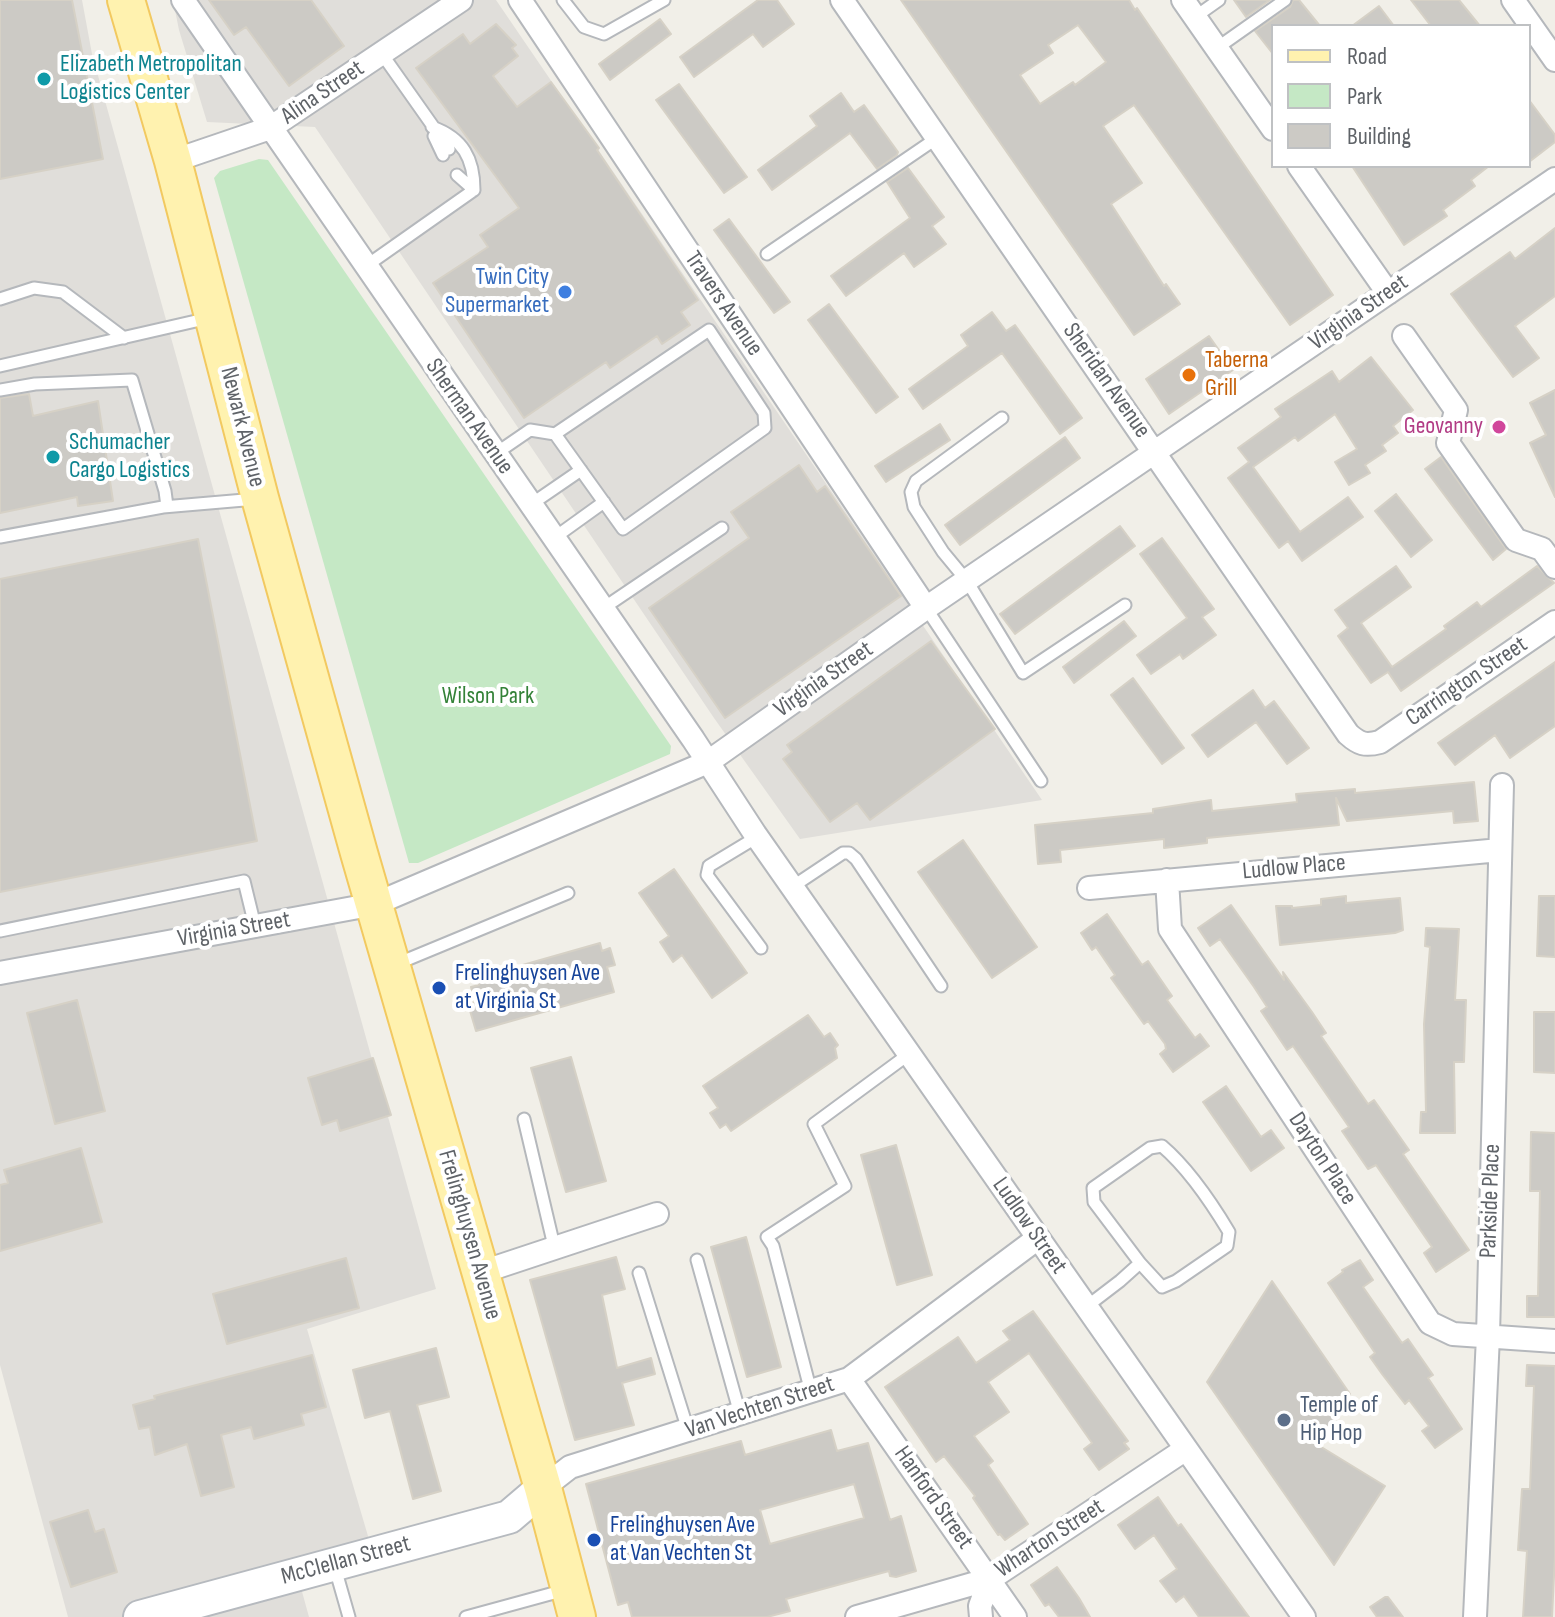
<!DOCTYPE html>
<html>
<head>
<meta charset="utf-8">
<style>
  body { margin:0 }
  #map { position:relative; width:1555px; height:1617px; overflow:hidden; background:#f1efe8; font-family:"Sofia Sans Condensed",sans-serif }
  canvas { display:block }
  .legend { position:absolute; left:1271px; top:24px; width:260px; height:144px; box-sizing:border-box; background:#fff; border:2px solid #bfc1c3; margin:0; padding:10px 14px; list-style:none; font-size:24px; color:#5f6368 }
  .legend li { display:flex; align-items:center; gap:16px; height:40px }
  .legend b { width:40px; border:2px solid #bfc1c3 }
</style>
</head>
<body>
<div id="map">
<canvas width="1555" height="1617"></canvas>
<ul class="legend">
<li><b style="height:10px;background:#fff2af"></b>Road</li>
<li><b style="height:22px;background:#c5e8c5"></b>Park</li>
<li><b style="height:22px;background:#cccac5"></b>Building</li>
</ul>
</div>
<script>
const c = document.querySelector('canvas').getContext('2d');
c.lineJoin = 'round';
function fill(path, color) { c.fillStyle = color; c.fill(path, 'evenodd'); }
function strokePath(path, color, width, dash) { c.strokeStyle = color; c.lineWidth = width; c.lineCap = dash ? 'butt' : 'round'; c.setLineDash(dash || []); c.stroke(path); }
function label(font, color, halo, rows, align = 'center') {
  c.font = font + ' "Sofia Sans Condensed",sans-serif'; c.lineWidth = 8; c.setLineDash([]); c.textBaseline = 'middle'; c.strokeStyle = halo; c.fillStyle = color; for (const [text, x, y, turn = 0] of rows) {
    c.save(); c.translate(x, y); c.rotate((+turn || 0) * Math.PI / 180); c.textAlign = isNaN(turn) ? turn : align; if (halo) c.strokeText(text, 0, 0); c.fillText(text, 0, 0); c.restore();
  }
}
const industrial = new Path2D(`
  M0,0H82L92,54L436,1289L307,1329L373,1553L298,1577L309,1617H68L0,1365Z
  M173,0H496L1042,800L800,839L714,718L315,127L207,122L179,30Z`);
const green = new Path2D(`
  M259,159L268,160L671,746L670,754L418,863H409L214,178L220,171Z`);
const building = new Path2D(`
  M0,0H72L103,159L0,179Z
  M209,0H311L344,46L289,86L246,27L234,35Z
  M758,0H777L794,24L763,47L753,34L694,77L680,57Z
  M901,0H1129L1135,10L1137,8L1333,295L1290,325L1134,105L1103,126L1142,183L1111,204L1164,286L1166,284L1180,304L1134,335ZM1078,25L1106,62L1075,85L1073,82L1040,104L1020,75L1053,53L1048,45Z
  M1234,0H1270L1246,17Z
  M1293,0H1299L1320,26H1273V54L1255,31L1290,7Z
  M1411,0H1459L1480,26H1431Z
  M1379,6L1394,26H1352Z
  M660,19L671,34L610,80L599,64Z
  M496,24L516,45L512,48L518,56L493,76L517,107L551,82L599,148L597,150L698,300L681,312L690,325L662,344L657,336L610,368L606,362L524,418L433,283L488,247L480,235L519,208L416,68L463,34L470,44Z
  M679,84L747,177L724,193L656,100Z
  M841,93L854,112L864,105L898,152L897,155L877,169L850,133L772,190L758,170L817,126L810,116Z
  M1529,100L1555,135V142L1529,162Z
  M1352,166H1489L1471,180L1475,186L1443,210L1447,216L1404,245Z
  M908,168L944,217L932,226L946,244L914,267L904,253L846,296L831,276L910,218L887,182Z
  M729,219L790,302L774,313L714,230Z
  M1555,228V296L1515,326L1539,358L1513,377L1451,294L1510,252L1515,259Z
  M829,304L898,397L876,413L808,320Z
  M992,312L1006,331L1015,325L1082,418L1060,434L1002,353L923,409L909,389L968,346L961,335Z
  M1209,336L1233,370L1169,414L1146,379Z
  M1371,357L1413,410L1393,426L1398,433L1382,445L1386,451L1365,465L1370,473L1349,485L1335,462L1357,449L1335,414L1298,441L1295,437L1253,467L1300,532L1348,497L1363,517L1302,561L1288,541L1279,548L1228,478L1249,462L1238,448L1281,417L1275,409L1332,371L1339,382Z
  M1555,390V497L1530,443L1546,435L1530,403Z
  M29,394L33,416L98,401L113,501L78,506L77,497L0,513V398Z
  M940,424L950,440L886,482L875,466Z
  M1065,437L1080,458L960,545L945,525Z
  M1441,457L1506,549L1493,560L1425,469Z
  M799,465L817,492L825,486L901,596L725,718L649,608L749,538L731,512Z
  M1396,494L1432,540L1411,557L1375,511Z
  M1120,526L1135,546L1015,634L1000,614Z
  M1162,538L1214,609L1202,617L1216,635L1183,659L1180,654L1151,674L1137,655L1187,618L1140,554Z
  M198,539L257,841L0,892V579Z
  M1396,566L1411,587L1361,623L1392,667L1446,629L1444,626L1477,602L1481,607L1537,566L1554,583L1401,691L1388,672L1371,683L1338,636L1348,628L1335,610Z
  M1124,621L1136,636L1074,683L1063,667Z
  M931,641L995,729L870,820L857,803L830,822L783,759L792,752L787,745Z
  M1555,662V726L1510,758L1495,735L1455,765L1438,743Z
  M1133,678L1184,748L1162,764L1111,695Z
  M1253,690L1265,708L1274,701L1309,748L1287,764L1256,722L1208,757L1192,735Z
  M1474,782L1478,821L1454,823L1453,811L1347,821L1336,798L1339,825L1207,838V843L1164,848V839L1060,850L1061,862L1038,864L1035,825L1153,813V809L1211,800L1212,811L1297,802L1296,794L1355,789V793Z
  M963,840L1037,947L992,978L918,872Z
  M674,869L747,973L712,998L682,955L673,962L660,942L669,936L639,893Z
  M1346,896V903L1400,898L1403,930L1395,933L1280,945L1276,906H1292V908L1321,905V899Z
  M1539,896H1555V957L1537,956Z
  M1231,905L1284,980L1283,972L1312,1012L1326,1033L1321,1036L1368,1104L1374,1100L1409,1150L1403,1154L1469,1250L1436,1272L1424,1253L1432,1247L1376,1165L1368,1169L1342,1131L1349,1127L1293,1046L1287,1050L1261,1011L1267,1007L1254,987L1220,939L1210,946L1198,928Z
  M1107,914L1142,965L1148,961L1172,996L1167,1000L1195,1038L1200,1034L1209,1046L1173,1072L1160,1054L1166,1049L1165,1044L1148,1021L1144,1024L1111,978L1115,975L1096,947L1092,950L1081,933Z
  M1426,928L1459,929L1455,1000H1466L1464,1062H1454L1455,1133H1420L1421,1112H1426L1424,1024L1430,947L1425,946Z
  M600,943L602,951L610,948L615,965L607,967L614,992L476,1031L468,1004L475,1002L471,987L479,985L477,978Z
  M77,1000L105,1111L55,1124L27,1013Z
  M1534,1012H1555V1073L1534,1072Z
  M808,1015L824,1037L830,1033L838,1045L835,1048L837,1058L731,1131L726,1124L720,1128L710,1113L718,1108L703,1086Z
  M571,1057L606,1181L566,1192L531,1068Z
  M373,1058L391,1115L340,1131L337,1120L322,1125L308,1078Z
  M1226,1086L1261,1137L1271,1130L1284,1148L1251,1171L1203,1102Z
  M1531,1132L1555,1133V1317H1527V1296H1538L1540,1191H1530Z
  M896,1145L932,1275L897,1285L861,1155Z
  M81,1148L102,1222L0,1251V1185L8,1183L4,1170Z
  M746,1237L781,1367L747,1377L711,1247Z
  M616,1257L625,1289L602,1295L617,1368L651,1358L655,1374L622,1383L634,1425L575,1440L530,1280Z
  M346,1258L359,1308L227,1344L213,1294Z
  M1360,1260L1373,1280L1363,1287L1402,1343L1408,1339L1433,1375L1428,1378L1462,1429L1435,1448L1422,1431L1429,1426L1409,1400L1405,1404L1382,1374L1370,1357L1375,1353L1328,1283L1343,1272L1342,1270Z
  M1272,1281L1350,1394L1318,1445L1385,1486L1334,1565L1207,1382Z
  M1033,1311L1128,1441L1124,1443L1129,1449L1099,1470L1084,1449L1092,1443L1029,1353L988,1382L1009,1412L974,1436L993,1461L988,1465L1028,1524L1005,1540L1000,1534L998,1535L973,1498L975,1496L944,1456L936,1462L885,1387L958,1337L976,1363L1010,1340L1003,1331Z
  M436,1348L449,1397L417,1405L441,1491L413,1499L390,1411L365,1418L353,1370Z
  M312,1355L326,1407L301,1414L304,1425L254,1439L251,1427L221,1435L234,1487L201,1496L187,1444L155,1455L150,1427L139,1429L133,1405L155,1399L154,1396Z
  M1527,1365L1555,1366V1555L1552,1617H1523L1527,1551L1518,1550L1522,1489H1530L1534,1386H1526Z
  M831,1430L837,1451L868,1443L890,1520L901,1516L916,1571L896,1577L890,1576L889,1571L786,1599L790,1611L767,1617H632L628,1602L618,1605L586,1484L741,1441L745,1455ZM854,1484L864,1518L770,1544L760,1510Z
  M1158,1497L1178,1526L1181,1524L1186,1531L1249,1617H1199L1184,1596L1176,1602L1160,1581L1177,1569L1154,1535L1135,1549L1118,1525Z
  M88,1510L95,1532L104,1529L117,1572L71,1587L50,1522Z
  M1057,1567L1079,1598L1090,1617H1059L1049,1604L1045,1606L1031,1585Z
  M1385,1597H1388L1403,1617H1377L1370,1607Z`);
const service = new Path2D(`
  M563,0L584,27L604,34L664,0
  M1195,17L1219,0
  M1217,48L1285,0
  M382,54L449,149
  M432,127C463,138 474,159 474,190
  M434,136L443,155
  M457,175L474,190
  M767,254L937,138
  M366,266L474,190
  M0,299L34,288L63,292L124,338
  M0,366L209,318
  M0,390L35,384L132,380L165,491L167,506
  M1002,418L916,481L911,492L914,507L943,552L967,581L1023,673L1125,605
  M495,454L530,430L555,434L709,330L764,413L765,428L623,529L555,434
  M530,505L581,470
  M0,537L163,507L256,499
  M554,538L604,502
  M926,608L1041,781
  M602,609L722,528
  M757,837L709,866L707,875L761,948
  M792,887L843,853H849L856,859L941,986
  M0,931L244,881L255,926
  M394,965L568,893
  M524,1119L554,1246
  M697,1260L740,1414
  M639,1273L688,1430
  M1086,1307L1120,1281L1140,1263L1094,1202L1093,1188L1150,1148L1162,1146C1189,1169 1211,1202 1229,1232L1227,1246L1176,1281L1162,1287L1140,1263
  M811,1392L773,1246L767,1237L845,1186L814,1124L909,1054
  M335,1568L349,1617
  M466,1617L565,1590`);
const minor = new Path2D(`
  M183,0L693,739L755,834L1304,1617
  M520,0L926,608
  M842,0L1348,734C1359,744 1365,746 1380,742L1555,622
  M1183,0L1273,129
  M1513,0L1555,60
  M173,161L270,128L461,0
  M1299,166L1388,293
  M1404,336L1456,410L1448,443L1516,540L1542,549L1555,567
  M1167,880L1170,929L1430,1323L1453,1334L1555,1341
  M1089,888L1500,850
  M0,973L375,904L708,762L926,608L1555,179
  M479,1273L657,1214
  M849,1379L1015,1617
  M543,1488L570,1467L849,1379L1038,1238
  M857,1617L990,1579L1186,1449
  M981,1617L980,1606L990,1579
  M1475,1617L1488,1336L1502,785`);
const secondary = new Path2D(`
  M140,1617L509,1517L543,1488`);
const primary = new Path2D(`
  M126,0L173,161L260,498L359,853L543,1488L577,1617`);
const markers = [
  [44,79,8,"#0f9aa8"],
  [565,292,8,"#3f7fe0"],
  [1189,375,8,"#e8710a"],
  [1499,427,8,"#d1479c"],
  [53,457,8,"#0f9aa8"],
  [439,988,8,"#1a4fb4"],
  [1284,1420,8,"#5c6f8a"],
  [594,1540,8,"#1a4fb4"]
];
const cultureNames = [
  ["Elizabeth Metropolitan",60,65],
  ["Logistics Center",60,93],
  ["Schumacher",69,443],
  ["Cargo Logistics",69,471]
];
const streetNames = [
  ["Alina Street",323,93,-34],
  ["Travers Avenue",723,304,56],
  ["Virginia Street",1359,313,-35],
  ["Sheridan Avenue",1106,381,55],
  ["Sherman Avenue",469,417,55],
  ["Newark Avenue",242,427,76],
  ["Virginia Street",824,680,-35],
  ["Carrington Street",1467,682,-34],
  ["Ludlow Place",1294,868,-5],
  ["Virginia Street",234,930,-10],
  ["Dayton Place",1322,1159,57],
  ["Parkside Place",1491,1201,-88],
  ["Ludlow Street",1029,1226,55],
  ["Frelinghuysen Avenue",469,1235,74],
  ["Van Vechten Street",760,1408,-18],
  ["Hanford Street",933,1498,55],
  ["Wharton Street",1050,1539,-33],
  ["McClellan Street",346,1561,-15]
];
const shopNames = [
  ["Twin City",549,278],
  ["Supermarket",549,306]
];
const foodNames = [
  ["Taberna",1205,361],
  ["Grill",1205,389]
];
const hotelNames = [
  ["Geovanny",1483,427]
];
const parkNames = [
  ["Wilson Park",488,697]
];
const transitNames = [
  ["Frelinghuysen Ave",455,974],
  ["at Virginia St",455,1002],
  ["Frelinghuysen Ave",610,1526],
  ["at Van Vechten St",610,1554]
];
const serviceNames = [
  ["Temple of",1300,1406],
  ["Hip Hop",1300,1434]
];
fill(industrial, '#e0deda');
fill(green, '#c5e8c5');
fill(building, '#cccac5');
strokePath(building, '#d6d1c6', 2);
strokePath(service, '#b5b8bc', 15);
strokePath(minor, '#b5b8bc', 26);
strokePath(secondary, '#b6babf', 36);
strokePath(primary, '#f2c960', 40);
strokePath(service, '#fff', 11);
strokePath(minor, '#fff', 22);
strokePath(secondary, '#fff', 32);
strokePath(primary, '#fff2af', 36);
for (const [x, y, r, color] of markers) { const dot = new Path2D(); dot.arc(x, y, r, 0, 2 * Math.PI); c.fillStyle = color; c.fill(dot); strokePath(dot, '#fff', 3); }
label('24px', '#0d838f', '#fff', cultureNames, 'left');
label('24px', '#5f6368', '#fff', streetNames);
label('24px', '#366cbe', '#fff', shopNames, 'right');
label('24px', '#c56008', '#fff', foodNames, 'left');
label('24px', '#b23c85', '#fff', hotelNames, 'right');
label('24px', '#348238', '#fff', parkNames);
label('24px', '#164399', '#fff', transitNames, 'left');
label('24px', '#4e5e75', '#fff', serviceNames, 'left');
</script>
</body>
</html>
